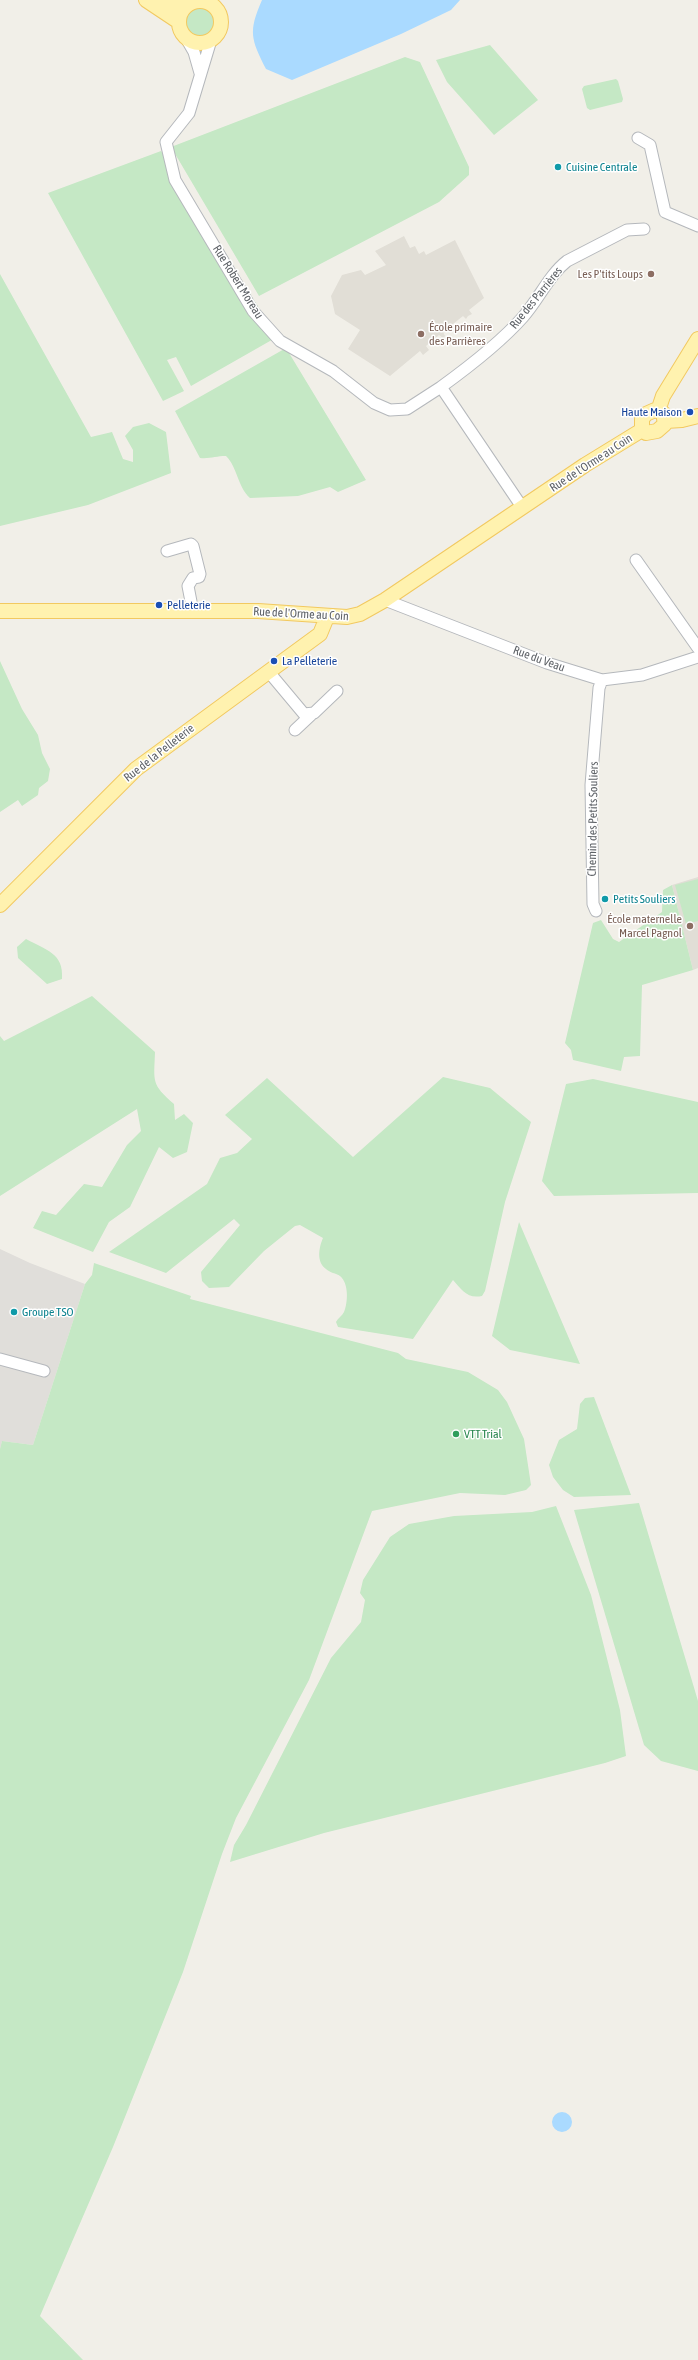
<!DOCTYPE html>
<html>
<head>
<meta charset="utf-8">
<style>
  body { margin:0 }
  canvas { display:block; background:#f1efe8 }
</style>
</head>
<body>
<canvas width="698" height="2360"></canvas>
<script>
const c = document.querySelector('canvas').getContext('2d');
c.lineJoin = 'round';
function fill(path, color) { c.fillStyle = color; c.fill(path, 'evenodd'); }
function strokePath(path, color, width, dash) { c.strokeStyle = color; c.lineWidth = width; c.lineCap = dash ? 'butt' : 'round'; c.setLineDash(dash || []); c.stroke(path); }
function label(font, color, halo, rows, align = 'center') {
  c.font = font + ' "Asap Condensed",sans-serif'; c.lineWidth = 3; c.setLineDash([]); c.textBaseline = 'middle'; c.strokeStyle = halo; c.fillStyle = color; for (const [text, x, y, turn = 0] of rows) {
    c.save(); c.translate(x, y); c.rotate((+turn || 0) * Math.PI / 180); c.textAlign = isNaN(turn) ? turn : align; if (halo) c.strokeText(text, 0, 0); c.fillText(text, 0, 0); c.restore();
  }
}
const industrial = new Path2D(`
  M0,1249L30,1263L85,1284L33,1445L2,1441L0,1449Z`);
const education = new Path2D(`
  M404,236L410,248L415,246L419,254L424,251L426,255L455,240L484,298L469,310L472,314L468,316L466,319L463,316L443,332L445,336L443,338L439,335L426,346L429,350L423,355L420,351L390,376L348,349L360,330L335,314L331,296L342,275L361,270L365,275L386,265L375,251Z
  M698,877V968L693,970L672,885Z`);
const green = new Path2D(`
  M186 22a14 14 0 1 1 28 0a14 14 0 1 1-28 0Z
  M490,45L538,100L494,135L447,82L436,60Z
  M405,57L420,62L469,167V175L439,202L259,296L171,147Z
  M616,79L618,81L623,99L622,102L590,110L587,108L582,89L584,86Z
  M161,151L277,337L191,386L176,357L167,360L184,391L163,401L48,193Z
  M0,274L91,437L112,432L123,459L133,462V450L125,436L133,427L149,423L166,432L171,473L88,505L0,526Z
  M286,348L366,480L338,492L330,487L298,496L250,498C237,486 238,468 226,456C216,456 210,459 200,458L175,411Z
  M0,661L22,709L38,735L42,753L50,769L48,781L39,788L38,795L22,806L18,800L0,812Z
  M698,879V921L686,924L675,885Z
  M672,885L693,970L642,985L640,1056L624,1057L621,1071L573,1060L571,1050L565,1043L593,923L601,920L613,939L619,942L662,912L663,890Z
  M26,939C46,950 64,953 62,979L47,984L18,958L17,947Z
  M92,996L155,1052C154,1082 151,1084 174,1104L175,1120L184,1114L193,1123L187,1152L173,1158L159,1147L130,1207L109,1222L93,1252L33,1228L42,1211L56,1215L84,1184L102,1187L127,1145L141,1131L137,1109L0,1196V1036L4,1041Z
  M443,1077L490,1088L531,1122L505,1202L485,1291L482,1296C467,1299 462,1290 453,1280L413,1339L338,1327L336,1322C338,1318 342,1316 344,1312C348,1303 349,1283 340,1276C336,1273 330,1273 326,1269C316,1262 319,1247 323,1238L300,1225L295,1226L264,1251L229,1287L209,1288L202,1281L201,1272L240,1225L234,1219L166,1273L109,1252L207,1184L220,1158L237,1153L252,1139L225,1115L267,1078L353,1157Z
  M593,1079L698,1102V1193L554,1196L542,1181L566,1084Z
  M519,1222L580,1364L510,1350L492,1336Z
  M94,1263L191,1296L190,1299L398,1353L406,1359L468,1372L498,1390L507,1402L524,1439L531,1485L526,1490L505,1495L460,1493L372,1511L309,1680L236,1818L222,1854L183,1972L113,2147L40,2316L83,2360H0V1449L2,1441L33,1445L85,1284L92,1275Z
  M594,1397L631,1495L574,1497L563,1490L553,1477L549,1465L559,1440L577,1429L580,1404L585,1398Z
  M639,1503L698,1701V1771L661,1761L644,1745L574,1510Z
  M556,1506L591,1595L620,1710L626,1756L605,1763L324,1833L230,1862L234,1845L246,1825L331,1658L361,1622L365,1600L360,1593L363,1580L390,1537L409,1524L454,1516L532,1512Z`);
const water = new Path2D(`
  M262,0H460L451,10L401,34L292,80L266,69C251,39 248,32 262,0Z
  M552 2122a10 10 0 1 1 20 0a10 10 0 1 1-20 0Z`);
const minor = new Path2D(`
  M186,38L194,52L200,73
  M211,40L189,113L166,142L175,180L253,311L280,341L333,371L374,403L390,410L407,409L441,387
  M638,138L650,145L665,212L698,226
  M522,507L441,387C470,366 500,343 523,317C539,299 549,275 567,261L627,230L644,229
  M167,551L191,544L193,546L200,574L199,577L193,578L188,586L193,612
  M636,560L698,648
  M385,600L547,663L602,680L642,675L698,657
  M268,671L304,714L314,713L337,691
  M295,730L311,715
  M596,911L593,904L591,785L599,688L602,680
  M0,1359L44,1371`);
const major = new Path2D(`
  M146,0L179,22
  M153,0L178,5L189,4
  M179 22a21 21 0 1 1 42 0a21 21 0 1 1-42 0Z
  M655,410L663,413L665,424L657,431L646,433L642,430V419L646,414Z
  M658,411L663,396L698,339
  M666,421L682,420L698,416
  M0,611H258L347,617L360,614L385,600L585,465L642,430
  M0,905L136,769L320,634L327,617`);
const markers = [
  [558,167,4,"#0f9aa8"],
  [651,274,4,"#8d6e63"],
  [421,334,4,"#8d6e63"],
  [690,412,4,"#1a4fb4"],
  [159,605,4,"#1a4fb4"],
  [274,661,4,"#1a4fb4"],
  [605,899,4,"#0f9aa8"],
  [690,926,4,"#8d6e63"],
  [14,1312,4,"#0f9aa8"],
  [456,1434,4,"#2e9e5b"]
];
const cultureNames = [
  ["Cuisine Centrale",566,167],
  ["Petits Souliers",613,899],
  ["Groupe TSO",22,1312]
];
const educationNames = [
  ["Les P'tits Loups",643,274],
  ["École primaire",429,327,"left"],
  ["des Parrières",429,341,"left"],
  ["École maternelle",682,919],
  ["Marcel Pagnol",682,933]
];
const streetNames = [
  ["Rue Robert Moreau",238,282,58],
  ["Rue des Parrières",536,298,-51],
  ["Rue de l'Orme au Coin",591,463,-33],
  ["Rue de l'Orme au Coin",301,614,3],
  ["Rue du Veau",539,659,20],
  ["Rue de la Pelleterie",159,753,-38],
  ["Chemin des Petits Souliers",593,819,-89]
];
const transitNames = [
  ["Haute Maison",682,412,"right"],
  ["Pelleterie",167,605],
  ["La Pelleterie",282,661]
];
const leisureNames = [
  ["VTT Trial",464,1434]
];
fill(industrial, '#e0deda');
fill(education, '#e1ded6');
fill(green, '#c5e8c5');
fill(water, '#aadaff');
strokePath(minor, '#b5b8bc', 13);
strokePath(major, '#f2c960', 16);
strokePath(minor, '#fff', 11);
strokePath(major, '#fff2af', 14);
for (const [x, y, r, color] of markers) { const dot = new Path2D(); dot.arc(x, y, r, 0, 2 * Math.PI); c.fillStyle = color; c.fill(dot); strokePath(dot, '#fff', 1.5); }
label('12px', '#0d838f', '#fff', cultureNames, 'left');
label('12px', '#785e54', '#fff', educationNames, 'right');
label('12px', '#5f6368', '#fff', streetNames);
label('12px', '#164399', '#fff', transitNames, 'left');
label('12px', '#27864d', '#fff', leisureNames, 'left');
</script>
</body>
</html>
